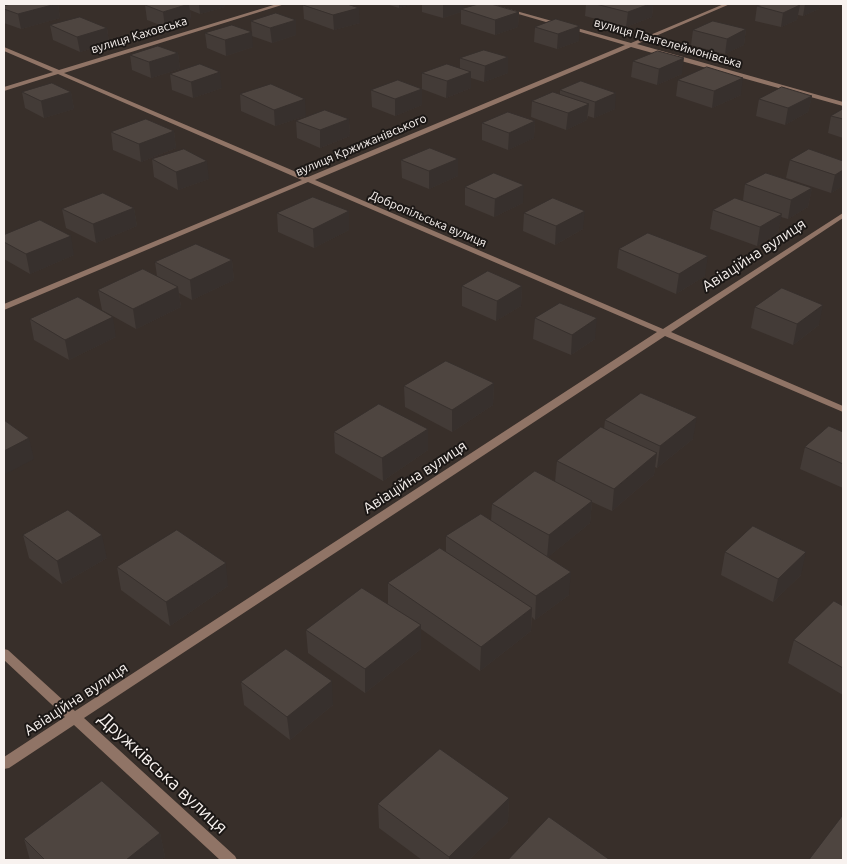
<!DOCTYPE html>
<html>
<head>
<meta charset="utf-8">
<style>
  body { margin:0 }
  #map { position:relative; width:847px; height:864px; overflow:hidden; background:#382f2a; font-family:Ubuntu,sans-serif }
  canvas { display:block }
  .frame { position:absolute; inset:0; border:5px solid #f8f2ef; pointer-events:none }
</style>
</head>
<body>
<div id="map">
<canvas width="847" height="864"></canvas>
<div class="frame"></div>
</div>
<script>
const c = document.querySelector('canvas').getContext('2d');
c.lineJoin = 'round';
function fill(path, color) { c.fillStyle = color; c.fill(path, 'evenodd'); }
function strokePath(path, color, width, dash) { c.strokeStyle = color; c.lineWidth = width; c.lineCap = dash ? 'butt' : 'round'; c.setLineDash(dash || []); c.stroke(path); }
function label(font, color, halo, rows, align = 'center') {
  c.font = font + ' Ubuntu,sans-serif'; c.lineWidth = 4; c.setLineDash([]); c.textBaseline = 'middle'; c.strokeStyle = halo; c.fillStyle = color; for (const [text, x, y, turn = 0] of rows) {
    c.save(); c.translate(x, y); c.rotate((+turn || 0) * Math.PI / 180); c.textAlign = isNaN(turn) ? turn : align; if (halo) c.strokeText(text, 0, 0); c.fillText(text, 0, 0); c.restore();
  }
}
const street = new Path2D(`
  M277,4H285L64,73L308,177L625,45L484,4H491L631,43L724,4H730L637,44L843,102V106L631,47L315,180L663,329L843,213V218L671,332L843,406V412L665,336L84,718L235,856L237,860H220L74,725L9,768L4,769V757L65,717L4,660V649L8,650L75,711L657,332L308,182L4,310V304L302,180L58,74L4,91V87L53,72L4,51V47L59,70Z`);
const wall = new Path2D(`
  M12,4H58L60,18L21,29L4,23V6Z
  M151,4H224L225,7L200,14L190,10L191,19L165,27L147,20L145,5Z
  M386,4H414L399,8Z
  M422,4H464V8L519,12L518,27L495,35L461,24V12L443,18L422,12Z
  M586,4H653L652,17L626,27L585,16Z
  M763,4H820L819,9L803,16L798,15L797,20L781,27L755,21L757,6Z
  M303,5L360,23L334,30L304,19Z
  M556,19L579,41L557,49L534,42L535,27Z
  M296,20V35L272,43L252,36L251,21Z
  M50,25L107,28L109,43L80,52L53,40Z
  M746,29L744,45L725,54L691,45L693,30Z
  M205,33L253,47L226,56L207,48Z
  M178,53L180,69L151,78L132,70L130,55Z
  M508,57V73L484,82L471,78V88L446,98L422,89V73L460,68V58Z
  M633,61L682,74L657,85L631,77Z
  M170,74L222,88L193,98L172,90Z
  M678,80L741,95L712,108L676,96Z
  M581,81L615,109L594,118L588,116L587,120L566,130L531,117L532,101L560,94V90Z
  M422,89V105L395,116L372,107L371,90Z
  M22,92H71L74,109L44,118L25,108Z
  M240,94L306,116L275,126L241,111Z
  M812,96L808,112L785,125L756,116L759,99Z
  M843,109V138L828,133L831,116Z
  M349,119L350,136L320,148L297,138L296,121Z
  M535,121L534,138L508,150L482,140V123Z
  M174,131L176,148L141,162L113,150L111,132Z
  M152,159L209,179L178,190L154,177Z
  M458,159V176L429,189L402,178L401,160Z
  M790,160L843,161V186L831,193L786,178Z
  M745,184L812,188L808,207L788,219L781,217L778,233L757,246L710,229L713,210L743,200Z
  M465,187L523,203L494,217L465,205Z
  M134,208L137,226L96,243L66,228L62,209Z
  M277,213L349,230L314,248L278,232Z
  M524,213L583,229L555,245L523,231Z
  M4,235L74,255L30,274L4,259Z
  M619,249L705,276L676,294L617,268Z
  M232,260L234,280L192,300L179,293L181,307L136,329L102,310L98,290L157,276L155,262Z
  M462,286H522L521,306L496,321L462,306Z
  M755,307L819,325L793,345L751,328Z
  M535,318L595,339L571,355L533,339Z
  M30,319L116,337L69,360L34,340Z
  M494,383L493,405L452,432L405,407L404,386Z
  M605,420L693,439L657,468L655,467L654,475L612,511L592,502L590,523L548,557L569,595L535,620L532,617L531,631L480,671L421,629V649L365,693L308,653L306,630L388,605V583L446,552V536L491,521L492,504L555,482L557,461L604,429Z
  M428,429V450L383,481L335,453L334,432Z
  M843,432V488L800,469L805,447Z
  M23,535L107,558L62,584L29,558Z
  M725,552L801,575L773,602L721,575Z
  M117,567L228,586L170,626L121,590Z
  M843,606V695L788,663L794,640Z
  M241,682L333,705L290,740L244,705Z
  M509,798L508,822L469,860H422L379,828L378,804Z
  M160,833L165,857L160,860H30L24,839Z`);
const shadedWall = new Path2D(`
  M56,4H58L60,18L21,29L18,14Z
  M189,4L191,19L165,27L163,12Z
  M199,4H224L225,7L200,14Z
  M399,4H414L399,8Z
  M443,4H464V10L461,9V12L443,18Z
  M650,4H653L652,17L626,27L628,12Z
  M805,4H820L819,9L803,16Z
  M800,5L797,20L781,27L783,13Z
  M359,8L360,23L334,30L333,15Z
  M519,12L518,27L495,35V20Z
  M296,20V35L272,43L270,28Z
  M580,26L579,41L557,49L558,34Z
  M107,28L109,43L80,52L77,37Z
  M746,29L744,45L725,54L727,39Z
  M252,32L253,47L226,56L225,40Z
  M178,53L180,69L151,78L149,62Z
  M508,57V73L484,82L485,66Z
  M684,58L682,74L657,85L659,69Z
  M220,72L222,88L193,98L191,82Z
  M471,72V88L446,98L447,81Z
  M743,78L741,95L712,108L714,91Z
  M422,89V105L395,116V99Z
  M71,92L74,109L44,118L41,101Z
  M616,93L615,109L594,118L595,102Z
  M812,96L808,112L785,125L788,108Z
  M305,99L306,116L275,126L274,110Z
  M589,104L587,120L566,130L568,113Z
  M349,119L350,136L320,148V130Z
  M535,121L534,138L508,150L509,133Z
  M174,131L176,148L141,162L139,144Z
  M458,159V176L429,189V171Z
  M207,161L209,179L178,190L176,172Z
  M843,170V186L831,193L835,175Z
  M524,185L523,203L494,217L495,199Z
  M812,188L808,207L788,219L791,200Z
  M134,208L137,226L96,243L93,224Z
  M349,211V230L314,248L313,229Z
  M585,211L583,229L555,245L556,226Z
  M782,214L778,233L757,246L760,227Z
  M71,236L74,255L30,274L26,254Z
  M708,256L705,276L676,294L679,274Z
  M232,260L234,280L192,300L190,280Z
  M522,286L521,306L496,321L497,301Z
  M178,287L181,307L136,329L133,309Z
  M823,305L819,325L793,345L797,324Z
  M113,317L116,337L69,360L65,340Z
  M597,318L595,339L571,355L572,335Z
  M494,383L493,405L452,432V410Z
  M697,417L693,439L657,468L660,446Z
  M428,429V450L383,481L382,458Z
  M29,438L34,459L4,475V451Z
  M657,453L654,475L612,511L614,489Z
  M592,501L590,523L547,558L549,535Z
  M102,535L107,558L62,584L57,561Z
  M806,552L801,575L773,602L778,579Z
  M226,563L228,586L170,626L166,602Z
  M571,572L569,595L535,620L536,596Z
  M532,608L531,631L480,671L481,647Z
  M421,625V649L365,693V669Z
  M332,681L333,705L290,740L287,717Z
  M509,798L508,822L469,860H449V857Z
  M160,833L165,857L160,860H126Z`);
const building = new Path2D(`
  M12,4H56L18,14L4,9V6Z
  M151,4H189L163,12L145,5Z
  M307,4H347L359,8L333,15L303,5Z
  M479,4H491L519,12L495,20L461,9Z
  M596,4H650L628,12Z
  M763,4H794L800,5L783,13L757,6Z
  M276,13L296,20L270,28L251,21Z
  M80,17L107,28L77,37L50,25Z
  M556,19L580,26L558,34L535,27Z
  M713,21L746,29L727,39L693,30Z
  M232,25L252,32L225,40L205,33Z
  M158,46L178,53L149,62L130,55Z
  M484,50L508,57L485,66L460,58Z
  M658,51L684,58L659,69L633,61Z
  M200,64L220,72L191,82L170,74Z
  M447,64L471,72L447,81L422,73Z
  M707,67L743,78L714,91L678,80Z
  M398,80L422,89L395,99L371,90Z
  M581,81L616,93L595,102L560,90Z
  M52,83L71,92L41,101L22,92Z
  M271,84L305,99L274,110L240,94Z
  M782,87L812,96L788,108L759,99Z
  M553,92L589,104L568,113L532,101Z
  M843,109V119L831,116Z
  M325,110L349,119L320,130L296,121Z
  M508,112L535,121L509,133L482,123Z
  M146,119L174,131L139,144L111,132Z
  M430,148L458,159L429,171L401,160Z
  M184,149L207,161L176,172L152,159Z
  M809,149L843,161V170L835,175L790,160Z
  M494,173L524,185L495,199L465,187Z
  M766,173L812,188L791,200L745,184Z
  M103,193L134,208L93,224L62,209Z
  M313,197L349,211L313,229L277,213Z
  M553,198L585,211L556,226L524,213Z
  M735,198L782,214L760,227L713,210Z
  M40,220L71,236L26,254L4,242V235Z
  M648,233L708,256L679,274L619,249Z
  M196,244L232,260L190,280L155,262Z
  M143,269L178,287L133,309L98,290Z
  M488,271L522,286L497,301L462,286Z
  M782,288L823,305L797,324L755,307Z
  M78,297L113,317L65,340L30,319Z
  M560,303L597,318L572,335L535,318Z
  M446,361L494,383L452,410L404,386Z
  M641,393L697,417L660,446L605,420Z
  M379,404L428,429L382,458L334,432Z
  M4,420L29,438L4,451Z
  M829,426L843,432V464L805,447Z
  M601,427L657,453L614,489L557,461Z
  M535,471L592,501L549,535L492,504Z
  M68,510L102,535L57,561L23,535Z
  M481,514L571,572L536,596L446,536Z
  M753,526L806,552L778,579L725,552Z
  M177,530L226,563L166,602L117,567Z
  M440,548L532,608L481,647L388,583Z
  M362,588L421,625L365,669L306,630Z
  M834,601L843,606V668L794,640Z
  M286,649L332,681L287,717L241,682Z
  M440,749L509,798L449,857L378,804Z
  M102,781L160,833L126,860H45L24,839Z
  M843,815V860H809Z
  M549,817L610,860H508Z`);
const farStreetnames = [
  ["вулиця Каховська",139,35,-17],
  ["вулиця Пантелеймонівська",668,43,16],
  ["вулиця Кржижанівського",361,145,-23],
  ["Добропільська вулиця",428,219,23]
];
const streetNames = [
  ["Авіаційна вулиця",754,255,-33],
  ["Авіаційна вулиця",415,477,-33],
  ["Авіаційна вулиця",76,699,-33]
];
const nearStreetnames = [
  ["Дружківська вулиця",163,773,43]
];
fill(street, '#907466');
fill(wall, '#433b37');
fill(shadedWall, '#37302d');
fill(building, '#4e4540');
strokePath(building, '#37302d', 1);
label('12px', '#f8f2ef', '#1c1816', farStreetnames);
label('15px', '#f8f2ef', '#1c1816', streetNames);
label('18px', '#f8f2ef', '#1c1816', nearStreetnames);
</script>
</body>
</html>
